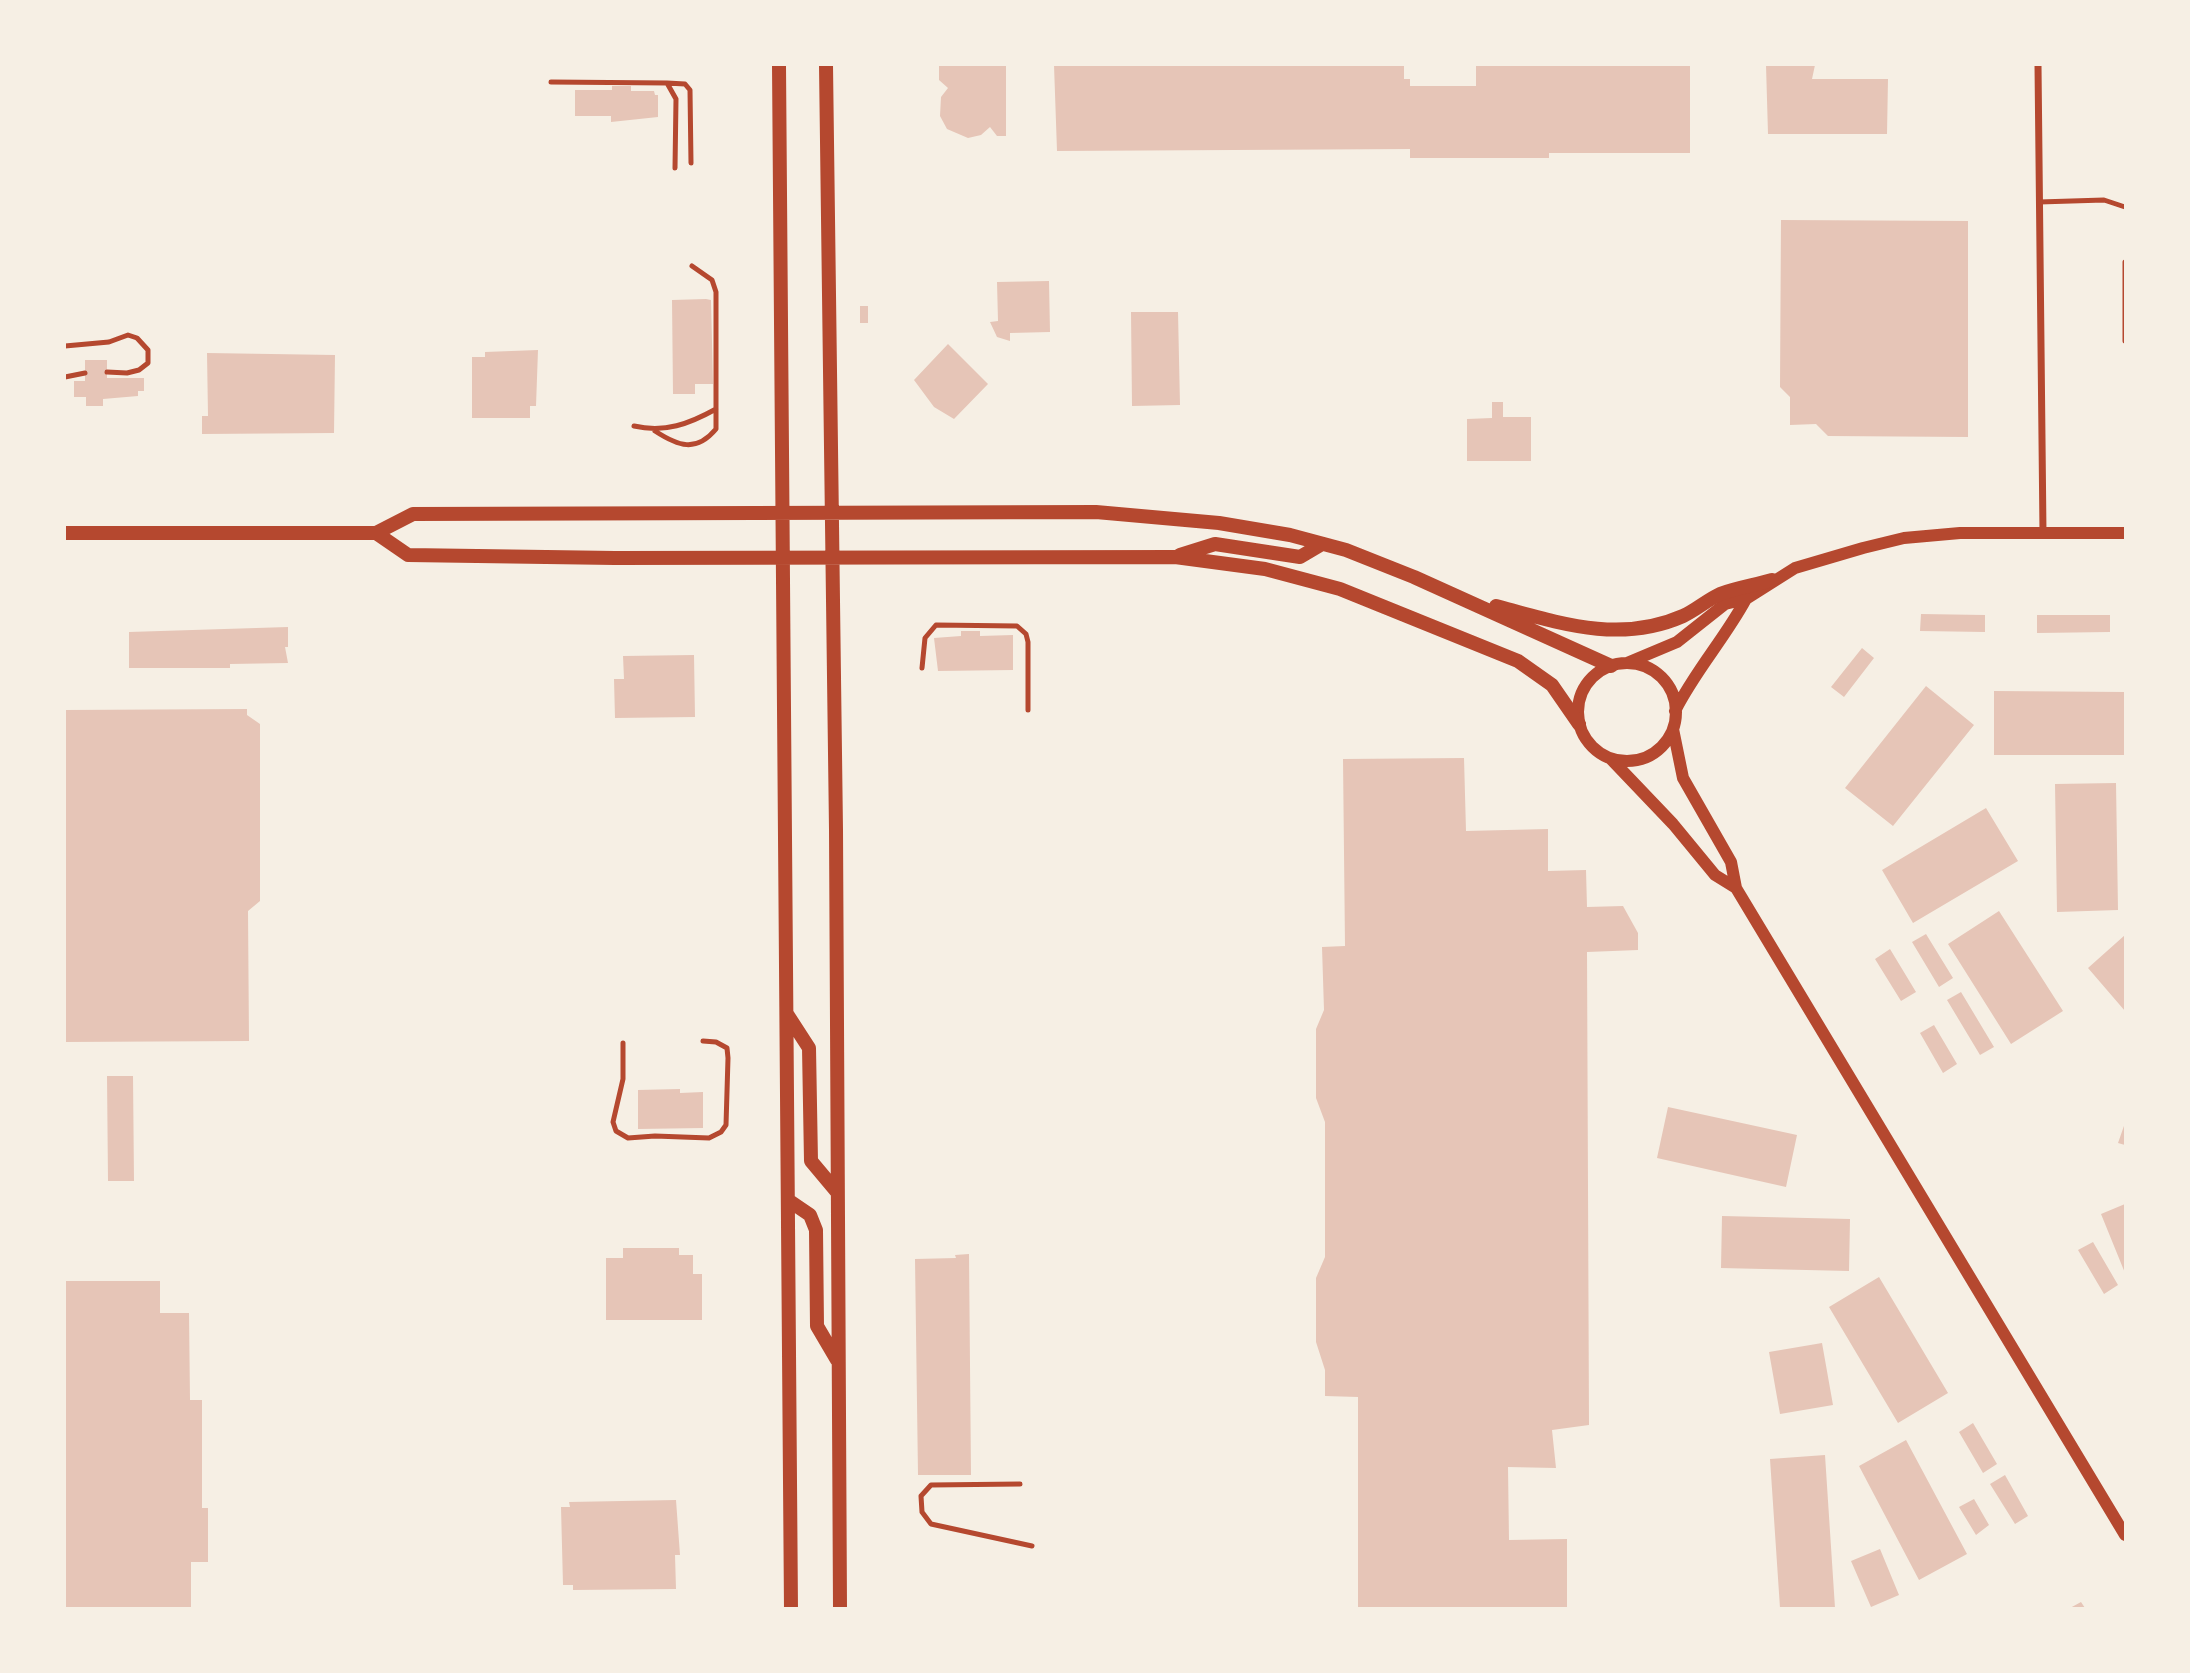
<!DOCTYPE html>
<html>
<head>
<meta charset="utf-8">
<style>
  body { margin:0 }
  #map { position:relative; width:2190px; height:1673px; overflow:hidden; background:#f6efe4; font-family:"PT Sans",sans-serif }
  canvas { display:block }
  .frame { position:absolute; inset:0; border:66px solid #f6efe4; pointer-events:none }
</style>
</head>
<body>
<div id="map">
<canvas width="2190" height="1673"></canvas>
<div class="frame"></div>
</div>
<script>
const c = document.querySelector('canvas').getContext('2d');
c.lineJoin = 'round';
function fill(path, color) { c.fillStyle = color; c.fill(path, 'evenodd'); }
function strokePath(path, color, width, dash) { c.strokeStyle = color; c.lineWidth = width; c.lineCap = dash ? 'butt' : 'round'; c.setLineDash(dash || []); c.stroke(path); }
const building = new Path2D(`
  M939,65H1006V136H997L990,127L981,135L968,138L947,129L940,116L941,97L948,88L939,80Z
  M1054,65H1404V79H1410V86H1476V65H1690V153H1549V158H1410V149L1057,151Z
  M1766,65H1815L1812,79H1888L1887,134H1768Z
  M612,86H631V91H654L655,95H658V117L611,122V116H575V90H612Z
  M1781,220L1968,221V437L1828,436L1816,424L1790,425V397L1780,387Z
  M1049,281L1050,332L1010,333V341L997,337L990,322L998,321L997,282Z
  M706,299L711,300L713,384H695V394H673L672,300Z
  M860,306H868V323H860Z
  M1131,312H1178L1180,405L1132,406Z
  M948,344L988,384L954,419L934,407L914,380Z
  M538,350L536,406H530V418H472V357H485V352Z
  M207,353L335,355L334,433L202,434V416H208Z
  M85,360H107V378H144V391H138V396L103,399V406H86V397H74V381H85Z
  M1492,402H1503V417H1531V461H1467V419L1492,418Z
  M1921,614L1985,615V632L1920,631Z
  M2037,615H2110V632L2037,633Z
  M288,627V647H285L288,663L230,664V668H129V632Z
  M961,631H980V636L1013,635V670L938,671L934,638L961,636Z
  M1862,648L1874,658L1844,697L1831,687Z
  M694,655L695,717L615,718L614,679H624L623,656Z
  M1926,686L1974,725L1893,826L1845,788Z
  M1994,691L2125,692V755H1994Z
  M247,709V715L260,724V901L248,911L249,1041L65,1042V710Z
  M1464,758L1466,831L1548,829V871L1586,870L1587,907L1623,906L1638,933V950L1587,952L1589,1425L1552,1430L1556,1468L1508,1467L1509,1540L1567,1539V1608H1358V1397L1325,1396V1370L1316,1342V1278L1325,1257V1122L1316,1098V1029L1324,1010L1322,947L1345,946L1343,759Z
  M2116,783L2118,910L2057,912L2055,784Z
  M1986,808L2018,861L1913,923L1882,870Z
  M1999,911L2063,1011L2011,1044L1948,944Z
  M1926,934L1953,978L1939,987L1912,942Z
  M2125,935V1011L2088,968Z
  M1890,949L1916,992L1901,1001L1875,959Z
  M1961,992L1994,1047L1980,1055L1947,1000Z
  M1934,1025L1957,1064L1943,1073L1920,1033Z
  M107,1076H133L134,1181H108Z
  M680,1089V1093L703,1092V1128L638,1129V1090Z
  M1668,1107L1797,1135L1786,1187L1657,1158Z
  M2125,1123V1145L2118,1143Z
  M2125,1204V1273L2101,1214Z
  M1722,1216L1850,1219L1849,1271L1721,1268Z
  M2093,1242L2118,1285L2104,1294L2078,1250Z
  M623,1248H679V1255H693V1274H702V1320H606V1258H623Z
  M969,1254L971,1475H918L915,1259L956,1258L955,1255Z
  M1879,1277L1948,1393L1898,1423L1829,1307Z
  M65,1281H160V1313H189L190,1400H202V1508H208V1562H191V1608H65Z
  M1822,1343L1833,1405L1780,1414L1769,1352Z
  M1973,1423L1997,1464L1983,1473L1959,1432Z
  M1906,1440L1967,1554L1919,1580L1859,1466Z
  M1825,1455L1835,1608H1780L1770,1459Z
  M2005,1475L2028,1516L2015,1524L1990,1484Z
  M1974,1499L1989,1525L1976,1535L1959,1507Z
  M676,1500L680,1555H675L676,1589L573,1590V1585H563L561,1507H570L569,1502Z
  M1880,1549L1899,1595L1871,1607L1851,1561Z
  M2081,1602L2085,1608H2070Z`);
const service = new Path2D(`
  M551,82L667,83L676,99L675,168
  M667,83L685,84L690,90L691,163
  M2039,202L2104,200L2125,207
  M2125,262V341
  M65,346L109,342L128,335L137,338L148,350V363L139,370L127,373L107,372
  M65,377L85,373
  M634,426C665,433 689,424 716,409
  M655,431C678,446 696,453 716,429V292L712,280L692,266
  M922,668L925,638L936,625L1017,626L1026,634L1028,642V710
  M623,1043V1079L613,1122L616,1131L628,1138L655,1136L709,1138L721,1132L726,1125L728,1058L727,1048L716,1042L703,1041
  M1020,1484L931,1485L921,1496L922,1512L931,1524L1032,1546`);
const minor = new Path2D(`
  M2038,65L2043,533`);
const tertiary = new Path2D(`
  M1627,663L1677,642L1725,604L1746,599L1795,568L1863,548L1904,538L1960,533H2125
  M1578 712a49 49 0 1 1 98 0a49 49 0 1 1-98 0Z
  M1675,711C1695,671 1725,638 1746,599
  M1673,729L1683,778L1731,862L1736,888L2125,1535
  M1611,759L1673,824L1715,875L1736,888`);
const secondary = new Path2D(`
  M779,65L791,1608
  M826,65L836,829L840,1608
  M65,533H376L413,514L1096,512L1219,523L1290,535L1346,550L1414,577L1611,666
  M376,533L408,555L615,558L1175,557L1265,569L1340,589L1518,661L1552,685L1579,724
  M1180,555L1215,544L1300,557L1322,544
  M1496,606C1559,623 1620,644 1683,616C1696,610 1707,600 1720,594C1736,588 1755,585 1772,580
  M787,1014L809,1048L811,1161L837,1192
  M788,1200L810,1215L816,1230L817,1326L837,1360`);
fill(building, '#e6c5b7');
strokePath(service, '#b5482f', 5);
strokePath(minor, '#b5482f', 7);
strokePath(tertiary, '#b5482f', 12);
strokePath(secondary, '#b5482f', 14);
</script>
</body>
</html>
